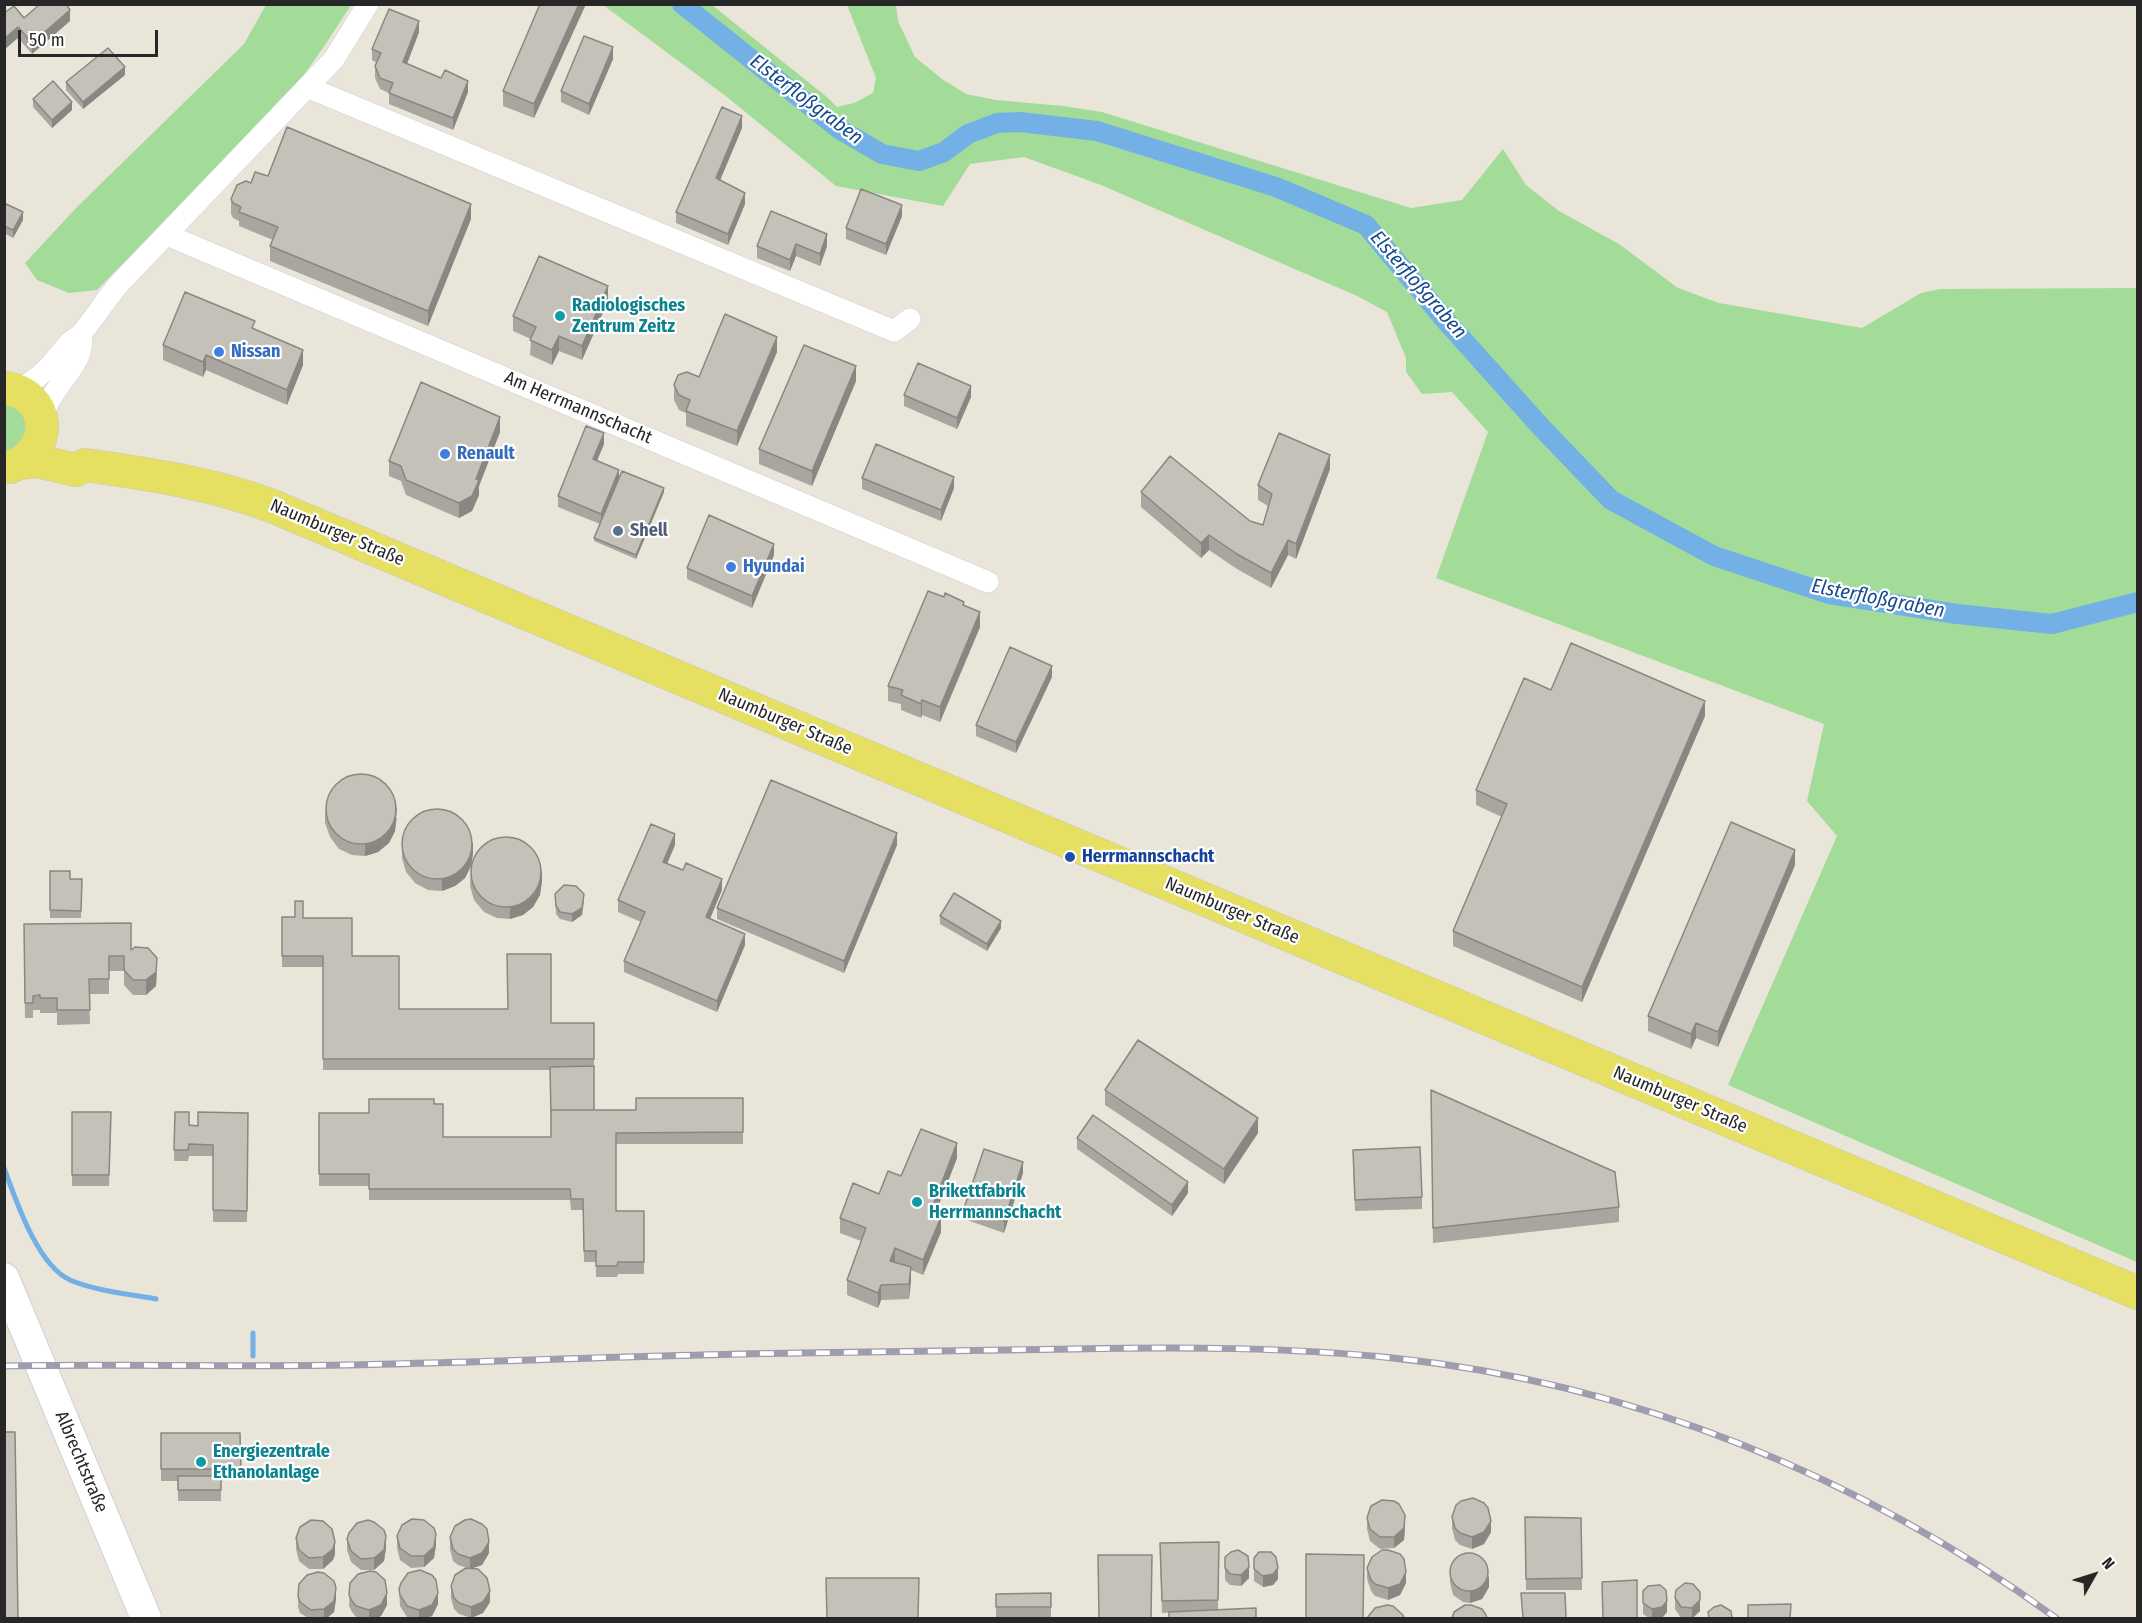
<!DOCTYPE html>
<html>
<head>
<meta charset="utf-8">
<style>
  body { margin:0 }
  #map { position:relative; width:2142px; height:1623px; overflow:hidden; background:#e9e5d9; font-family:"Fira Sans Condensed",sans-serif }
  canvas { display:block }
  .frame { position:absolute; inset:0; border:6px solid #272727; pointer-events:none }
  .north { position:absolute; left:2064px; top:1545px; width:60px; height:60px; -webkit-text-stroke:4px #fff; paint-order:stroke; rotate:51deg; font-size:16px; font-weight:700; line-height:24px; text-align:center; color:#272727 }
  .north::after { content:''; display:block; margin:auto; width:21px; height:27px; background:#272727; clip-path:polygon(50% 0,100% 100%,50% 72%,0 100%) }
  .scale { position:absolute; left:18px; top:30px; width:140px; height:27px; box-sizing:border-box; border:3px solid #272727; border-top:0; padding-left:8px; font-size:18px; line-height:21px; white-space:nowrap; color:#272727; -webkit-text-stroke:4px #fff; paint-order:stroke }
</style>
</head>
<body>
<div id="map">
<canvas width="2142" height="1623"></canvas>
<div class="frame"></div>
<div class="north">N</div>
<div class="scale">50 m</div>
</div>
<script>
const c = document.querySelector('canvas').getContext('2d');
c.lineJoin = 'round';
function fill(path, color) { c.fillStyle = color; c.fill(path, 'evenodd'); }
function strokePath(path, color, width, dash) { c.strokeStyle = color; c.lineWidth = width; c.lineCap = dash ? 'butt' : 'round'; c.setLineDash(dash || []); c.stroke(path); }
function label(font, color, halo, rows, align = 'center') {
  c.font = font + ' "Fira Sans Condensed",sans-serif'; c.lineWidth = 4.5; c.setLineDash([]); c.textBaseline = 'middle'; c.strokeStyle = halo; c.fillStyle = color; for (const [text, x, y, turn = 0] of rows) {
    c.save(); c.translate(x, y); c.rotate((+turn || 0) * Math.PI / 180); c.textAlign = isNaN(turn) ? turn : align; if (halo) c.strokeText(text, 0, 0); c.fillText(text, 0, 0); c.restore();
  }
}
const green = new Path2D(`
  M266,5H351L325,45L296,86L97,290L69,293L37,280L25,263L77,207L244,44Z
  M603,5H712L827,97L837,107L854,103L873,93L876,78L847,5H896L898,21L915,57L942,79L966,94L996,100L1063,106L1102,112L1411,208L1462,200L1503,149L1526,185L1559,211L1619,244L1678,288L1719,303L1862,328L1921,293L1940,289L2137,288V1262L1728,1085L1837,836L1807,801L1824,724L1436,578L1488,432L1452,392L1422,394L1406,372V358L1387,312L1357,296L1101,185L1024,157L970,164L943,206L836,186L727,97Z
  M5,402H11L28,418V441L5,457Z`);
const stream = new Path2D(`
  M4,1168C16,1200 37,1265 70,1280C96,1291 128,1294 156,1299
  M253,1356V1333`);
const canal = new Path2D(`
  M682,4L839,129L882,154L919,161L944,152L968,134L997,123L1020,122L1097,131L1276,187L1366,225L1445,320L1541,427L1611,500L1714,556L1829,594L1957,614L2052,624L2138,602`);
const street = new Path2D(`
  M307,87L894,331L910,319
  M167,235L988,582
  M15,390C39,381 52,364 68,344C72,339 78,338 82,333C95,317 106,299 119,284L334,59L368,4
  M41,418C46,408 50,398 57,389C68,372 85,357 81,335`);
const secondary = new Path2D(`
  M4,1278L146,1618`);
const primary = new Path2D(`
  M4,388C52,393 55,452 10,467
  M21,463L37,461L76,470L85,465C149,474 211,483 272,506L2138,1293`);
const rail = new Path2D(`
  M4,1366C118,1364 231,1367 344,1365C496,1362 648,1355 799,1353C891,1352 983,1350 1075,1349C1181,1347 1287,1347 1393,1358C1632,1383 1862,1477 2056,1618`);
const wall = new Path2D(`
  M540,4H586L534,118L503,106V91Z
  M4,13L24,18L70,21L32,54L18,38Z
  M419,32L407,64L468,92L453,130L389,104V93L380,89L375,78V66L377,63L372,60V49Z
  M613,59L589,115L561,102V91Z
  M125,75L83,109L66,90V82Z
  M33,99L72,110L52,128L33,107Z
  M742,128L720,180L745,204L728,245L676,223V212Z
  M268,176L471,219L428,326L270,261V246L273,240L239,226V221L233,218L231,214V199L251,183Z
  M4,203L23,220L13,238L4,233Z
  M902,216L886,255L846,239V228Z
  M827,234V246L820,266L796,256L790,271L757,258V246Z
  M608,301L582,360L559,351L552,365L530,355L531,339L513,331V316Z
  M255,330L303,365L287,405L206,370L203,377L163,360V345Z
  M777,352L737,446L686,426V413L679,410L674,400V385Z
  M856,381L812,486L759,464V449Z
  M904,395L971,397L957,429L904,406Z
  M500,432L479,486V495L472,511L459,518L406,495L401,481L389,476V461Z
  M604,444L597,461L619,477L664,492L636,559L594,541V538L600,524L558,507V496Z
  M1330,469L1296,559L1288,555L1271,588L1237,569L1209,550L1201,558L1141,507V492L1263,525L1268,506L1258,500V485Z
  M862,478L954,488L941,521L862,489Z
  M774,555L752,608L687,579V568Z
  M964,606L980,627L940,722L922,715L921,718L901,710V704L888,701V686Z
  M1052,677L1016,753L976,736V725Z
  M1551,690L1705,716L1582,1002L1453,946V931L1502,817L1476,805V790Z
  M325,812L397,818L395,831L389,843L378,852L365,856L352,855L339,849L330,837L325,823Z
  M675,845L667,864L722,890L710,919L745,945L717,1012L624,972V961L641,922L618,912V900Z
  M897,845L844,973L717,919V908Z
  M402,847L473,853L472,860L542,881L540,895L533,907L523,915L510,919L497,918L484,912L474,900L470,886L471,866L465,878L455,886L442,891L428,890L415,883L406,872L402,858Z
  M1795,865L1718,1047L1696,1038L1691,1049L1648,1031V1016Z
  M50,871L70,879H82L81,918H50Z
  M555,894L584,902L582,915L572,922L560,919L556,914Z
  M940,916L1001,928L987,951L940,924Z
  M282,917L303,918L352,956L399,1009L551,1023H594V1110H636L743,1098V1144H616V1211H644V1274H618L617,1277H596V1262H584L583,1210H571L570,1200H369V1186H319V1113H369L434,1104L443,1137H551L550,1070H323V967H282Z
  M24,924L131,950L157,973L156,986L146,995H133L124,985V971H109V994H89L90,1024L57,1025V1013H40V1010H33V1018H25Z
  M1105,1090L1258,1133L1224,1184L1105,1105Z
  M1431,1090L1619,1207V1222L1433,1243Z
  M72,1112H111L109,1186H72Z
  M175,1112L189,1125L198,1126L248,1113L247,1222H213V1156H189L188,1161H174Z
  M1077,1138L1188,1193L1172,1216L1077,1149Z
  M957,1158L935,1215L941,1232L923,1275L911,1270L909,1299L881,1300L878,1308L847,1295V1280L861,1241L840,1233V1218L879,1194L901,1176Z
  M1353,1161L1422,1197V1209L1355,1211Z
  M1023,1173L1004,1233L964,1219V1208Z
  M161,1433H240L241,1480H221V1501H178V1481H161Z
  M1452,1517L1491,1532L1484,1544L1472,1549L1460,1545L1455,1540L1452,1528Z
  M1525,1517L1581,1518L1582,1590H1526Z
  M1367,1518L1405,1527L1404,1540L1394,1548L1380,1549L1370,1541L1367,1529Z
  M397,1536L436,1545L434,1558L424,1567L411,1568L400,1560L397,1548Z
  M450,1537L489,1553L482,1565L473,1568L490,1602L483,1613L471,1618L459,1614L454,1609L451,1598V1586L467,1568L458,1565L453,1561L450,1549Z
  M296,1538L335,1554L333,1560L323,1569H309L299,1561L296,1549Z
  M347,1539L386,1548L384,1561L374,1570H361L351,1562L347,1550Z
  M1219,1542L1218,1610L1162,1613L1160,1554Z
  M1225,1557L1249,1578L1241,1586L1230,1585L1225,1580Z
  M1254,1558L1278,1579L1273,1585L1263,1587L1254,1581Z
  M1367,1568L1406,1583L1400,1595L1388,1600L1375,1596L1371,1591L1367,1579Z
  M1450,1571L1489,1587L1482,1599L1470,1603L1463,1602L1453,1595L1450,1582Z
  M350,1583L387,1605L381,1616L376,1618H361L356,1617L352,1612L349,1606Z
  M399,1589L438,1604L432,1616L425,1618H412L407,1617L400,1606Z
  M1643,1591L1667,1612L1662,1618H1649L1643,1614Z
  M1051,1593V1618H996V1607Z
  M298,1596L336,1599L334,1612L327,1618H308L300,1613L298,1607Z
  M1675,1598L1700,1611L1693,1618H1681L1675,1609Z`);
const shadedWall = new Path2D(`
  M579,4H586L534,118V104Z
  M70,10V21L32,54V43Z
  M419,21V32L403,74V62Z
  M18,27V38L4,50V39Z
  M613,47V59L589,115V104Z
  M125,67V75L83,109V102Z
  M468,81V92L453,130V118Z
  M72,102V110L52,128V120Z
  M742,116V128L716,190V178Z
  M745,193V204L728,245V234Z
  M471,204V219L428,326V311Z
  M902,205V216L886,255V244Z
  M23,212V220L13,238V230Z
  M827,234V246L820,266V254Z
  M796,244V256L790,271V260Z
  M608,286V301L582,360V346Z
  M559,336V351L552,365V350Z
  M777,337V352L737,446V431Z
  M303,350V365L287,405V390Z
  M206,355V370L203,377V362Z
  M856,366V381L812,486V471Z
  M971,386V397L957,429V418Z
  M500,417V432L479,486V495L472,511L459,518V503L476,479Z
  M604,433V444L593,470V459Z
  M1330,455V469L1296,559V544Z
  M619,470V481L601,525V514Z
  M954,477V488L941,521V510Z
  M664,488V492L636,559V555Z
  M1209,535V550L1201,558V543Z
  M1288,540V555L1271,588V573Z
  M774,544V555L752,608V596Z
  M980,612V627L940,722V707Z
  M1052,666V677L1016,753V742Z
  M922,700V715L921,718V704Z
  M1705,701V716L1582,1002V987Z
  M397,807L395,831L389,843L378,852L365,856V845Z
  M897,833V845L844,973V961Z
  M675,834V845L663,873V862Z
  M473,842V853L471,866L465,878L455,886L442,891V879Z
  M1795,850V865L1718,1047V1032Z
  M542,870V881L540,895L533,907L523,915L510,919V908Z
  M722,879V890L706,928V917Z
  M584,894L582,915L572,922V914Z
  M1001,921V928L987,951V944Z
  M745,934V945L717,1012V1001Z
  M157,958L156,986L146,995V980Z
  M1696,1023V1038L1691,1049V1034Z
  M1258,1118V1133L1224,1184V1169Z
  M957,1143V1158L930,1228V1213Z
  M1023,1162V1173L1004,1233V1221Z
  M1188,1182V1193L1172,1216V1205Z
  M941,1217V1232L923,1275V1260Z
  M895,1248V1263L890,1261Z
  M911,1267V1282L909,1299V1284Z
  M881,1285V1300L878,1308V1293Z
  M1405,1515V1527L1404,1540L1394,1548V1537Z
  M1491,1521V1532L1484,1544L1472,1549V1537Z
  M436,1534V1545L434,1558L424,1567V1556Z
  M386,1536V1548L384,1561L374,1570V1558Z
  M335,1542V1554L333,1560L323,1569V1557Z
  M489,1542V1553L482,1565L470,1569V1558Z
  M1249,1567V1578L1241,1586V1575Z
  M1278,1568V1579L1273,1585L1263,1587V1576Z
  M1406,1572V1583L1400,1595L1388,1600V1588Z
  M1489,1576V1587L1482,1599L1470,1603V1592Z
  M336,1588V1599L334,1612L327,1618H324V1609Z
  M490,1591V1602L483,1613L471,1618V1607Z
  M1700,1592V1611L1692,1618V1608Z
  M387,1593V1605L381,1616L376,1618H369V1610Z
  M438,1593V1604L432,1616L425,1618H419V1610Z
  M1667,1601V1612L1662,1618H1652V1609Z`);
const building = new Path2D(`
  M40,4H66L70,10L32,43L18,27L4,39V13L14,6L24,18Z
  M540,4H579L534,104L503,91Z
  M389,9L419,21L403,62L441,78L445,70L468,81L453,118L389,93L393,83L380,78L375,66L381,53L372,49Z
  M584,36L613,47L589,104L561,91Z
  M108,48L125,67L83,102L66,82Z
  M53,81L72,102L52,120L33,99Z
  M722,107L742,116L716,178L745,193L728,234L676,212Z
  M287,127L471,204L428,311L270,246L278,227L239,212L241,207L233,203L231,199L237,185L246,181L251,183L255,172L268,176Z
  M861,189L902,205L886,244L846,228Z
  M4,203L23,212L13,230L4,226Z
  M771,211L827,234L820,254L796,244L790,260L757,246Z
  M539,256L608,286L582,346L559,336L552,350L530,340L536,327L513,316Z
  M185,292L255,321L252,328L303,350L287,390L206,355L203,362L163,345Z
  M725,314L777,337L737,431L686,411L690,400L679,395L674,385L678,375L687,372L699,377Z
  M804,345L856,366L812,471L759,449Z
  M918,363L971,386L957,418L904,395Z
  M421,382L500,417L476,479L479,480L472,496L459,503L406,480L401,466L389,461Z
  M586,426L604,433L593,459L619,470L601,514L558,496Z
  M1279,433L1330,455L1296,544L1288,540L1271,573L1237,554L1209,535L1201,543L1141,492L1170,456L1250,521L1263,525L1272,494L1258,485Z
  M876,444L954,477L941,510L862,478Z
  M622,471L664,488L636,555L594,538Z
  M709,515L774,544L752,596L687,568Z
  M928,591L944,597L945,593L964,602L963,605L980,612L940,707L922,700L921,704L901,695L903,690L888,686Z
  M1571,643L1705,701L1582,987L1453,931L1507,804L1476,790L1524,678L1551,690Z
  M1010,647L1052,666L1016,742L976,725Z
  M326 809a35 35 0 1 1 70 0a35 35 0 1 1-70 0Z
  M771,780L897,833L844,961L717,908Z
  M402 844a35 35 0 1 1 70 0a35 35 0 1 1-70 0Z
  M1731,822L1795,850L1718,1032L1696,1023L1691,1034L1648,1016Z
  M651,824L675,834L663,862L683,870L686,863L722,879L706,917L745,934L717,1001L624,961L645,912L618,900Z
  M471 872a35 35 0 1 1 70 0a35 35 0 1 1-70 0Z
  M50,871H70V879H82L81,911L50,910Z
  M564,885L576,886L584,894L582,908L572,914L560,912L556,906L555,894Z
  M954,893L1001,921L987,944L940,916Z
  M295,901H303V918H352V956H399V1009H508L507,954H551V1023H594V1059H323V956H282V917H295Z
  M131,923V950L135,947L148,948L157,958L156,972L146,980H133L124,970V956H109V979H89L90,1010H57V998H40V995L33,996V1003H25L24,924Z
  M1138,1040L1258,1118L1224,1169L1105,1090Z
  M594,1066V1110H551V1115L550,1067Z
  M1431,1090L1615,1172L1619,1207L1433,1228Z
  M636,1098H743V1132L616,1133V1211H644V1262H618L617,1266H596V1251H584L583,1199H571L570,1189H369V1174H319V1113H369V1099H434V1104H443V1137H551V1110H636Z
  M72,1112H111L109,1175H72Z
  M175,1112H189V1125L198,1126V1112L248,1113L247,1211L213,1210V1145L189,1144L188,1150H174Z
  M1093,1115L1188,1182L1172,1205L1077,1138Z
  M921,1129L957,1143L930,1213L941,1217L923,1260L895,1248L890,1261L911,1267L909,1284L881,1285L878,1293L847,1280L866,1228L840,1218L853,1183L879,1194L888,1171L901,1176Z
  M1420,1147L1422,1197L1355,1200L1353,1150Z
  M984,1149L1023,1162L1004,1221L964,1208Z
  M4,1432H15L18,1618H4Z
  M161,1433H240L241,1469H161Z
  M178,1476H221V1490H178Z
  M1473,1498L1484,1503L1488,1508L1491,1521L1484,1532L1472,1537L1460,1533L1455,1528L1452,1517L1456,1505L1461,1501Z
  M1382,1500L1394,1501L1399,1504L1405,1515L1404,1528L1394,1537H1380L1370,1529L1367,1518L1371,1506Z
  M1525,1517L1581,1518L1582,1578L1526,1579Z
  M412,1519L424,1520L434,1528L436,1534L434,1547L424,1556H411L400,1548L397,1536L402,1525Z
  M471,1519L482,1524L487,1529L489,1542L482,1553L470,1558L458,1554L453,1549L450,1537L455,1526L465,1520Z
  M311,1520L323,1521L332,1529L335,1542L333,1549L323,1557L309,1558L299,1550L296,1538L300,1527Z
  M368,1520L374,1522L384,1530L386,1536L384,1550L374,1558L361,1559L351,1551L347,1539L349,1533L357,1523Z
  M1219,1542L1218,1600L1162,1601L1160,1543Z
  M1238,1550L1248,1556L1249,1567L1241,1575L1230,1574L1225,1568V1557L1231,1552Z
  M1382,1550H1388L1400,1554L1404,1559L1406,1572L1400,1584L1388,1588L1375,1584L1371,1580L1367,1568L1372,1557Z
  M1259,1552H1271L1276,1557L1278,1568L1273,1574L1263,1576L1254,1569V1558Z
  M1450 1572a19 19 0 1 1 38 0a19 19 0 1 1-38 0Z
  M1306,1554L1364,1555L1363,1618H1306Z
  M1098,1555H1152L1151,1618H1099Z
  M466,1568L478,1569L487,1578L490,1591L483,1602L471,1607L459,1603L454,1598L451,1586L455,1575Z
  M420,1570L432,1575L436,1580L438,1593L432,1605L419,1610L407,1606L400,1595L399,1589L401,1583L408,1573Z
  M370,1571L376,1572L385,1580L387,1593L381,1605L369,1610L356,1606L352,1601L349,1595L350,1583L358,1574Z
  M318,1572L324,1573L334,1581L336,1588L334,1601L324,1609L311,1610L300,1602L298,1596L299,1584L307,1575Z
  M826,1578H919L918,1618H827Z
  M1637,1580V1618H1603L1602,1582Z
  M1685,1583L1693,1584L1700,1592V1600L1692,1608L1681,1607L1675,1598L1676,1590Z
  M1660,1585L1666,1590L1667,1601L1662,1607L1652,1609L1643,1603V1591L1648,1586Z
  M1051,1593V1607H996V1594Z
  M1521,1593H1565L1566,1618H1523Z
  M1791,1604L1790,1618H1748V1605Z
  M1387,1605L1393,1606L1403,1615L1404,1618H1367L1375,1608Z
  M1465,1605H1471L1482,1609L1486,1615L1487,1618H1452L1454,1612Z
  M1721,1605L1731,1611L1732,1618H1709L1708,1612L1714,1607Z
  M1256,1608V1618H1169V1612Z`);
const markers = [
  [560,316,6,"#0f9aa8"],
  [219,352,6,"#3f7fe0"],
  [445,454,6,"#3f7fe0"],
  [618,531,6,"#5c6f8a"],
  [731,567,6,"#3f7fe0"],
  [1070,857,6,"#1a4fb4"],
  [917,1202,6,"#0f9aa8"],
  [201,1462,6,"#0f9aa8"]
];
const cultureNames = [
  ["Radiologisches",572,306],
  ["Zentrum Zeitz",572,327],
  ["Brikettfabrik",929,1192],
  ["Herrmannschacht",929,1213],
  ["Energiezentrale",213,1452],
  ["Ethanolanlage",213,1473]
];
const shopNames = [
  ["Nissan",231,352],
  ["Renault",457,454],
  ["Hyundai",743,567]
];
const streetNames = [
  ["Am Herrmannschacht",578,408,23],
  ["Naumburger Straße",337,533,23],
  ["Naumburger Straße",785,722,23],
  ["Naumburger Straße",1232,911,23],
  ["Naumburger Straße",1680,1100,23],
  ["Albrechtstraße",81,1462,67]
];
const serviceNames = [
  ["Shell",630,531]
];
const transitNames = [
  ["Herrmannschacht",1082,857]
];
const waterNames = [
  ["Elsterfloßgraben",806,100,37],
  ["Elsterfloßgraben",1418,285,49],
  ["Elsterfloßgraben",1878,599,11]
];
fill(green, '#a3dc99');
strokePath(stream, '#72b0e5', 5);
strokePath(canal, '#72b0e5', 20);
strokePath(street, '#cfcfdf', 22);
strokePath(secondary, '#cfcfdf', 32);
strokePath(primary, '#c7c7c7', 34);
strokePath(street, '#fff', 21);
strokePath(secondary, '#fff', 30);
strokePath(primary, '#e5e062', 33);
strokePath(rail, '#9e9db0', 7);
strokePath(rail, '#fff', 4.5, [14]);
fill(wall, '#a9a69f');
fill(shadedWall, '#898782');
fill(building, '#c4c1b9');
strokePath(building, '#898782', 1.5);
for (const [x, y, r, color] of markers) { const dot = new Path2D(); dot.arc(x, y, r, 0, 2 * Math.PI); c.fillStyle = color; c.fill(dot); strokePath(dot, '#fff', 2); }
label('bold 18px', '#0d838f', '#fff', cultureNames, 'left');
label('bold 18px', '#366cbe', '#fff', shopNames, 'left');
label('18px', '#272727', '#fff', streetNames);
label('bold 18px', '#4e5e75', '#fff', serviceNames, 'left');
label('bold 18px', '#164399', '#fff', transitNames, 'left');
label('italic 20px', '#164c8c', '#fff', waterNames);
</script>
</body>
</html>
